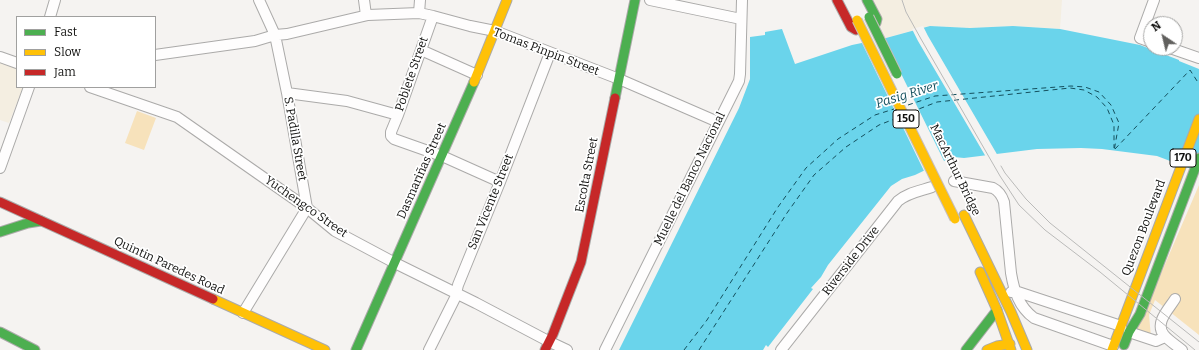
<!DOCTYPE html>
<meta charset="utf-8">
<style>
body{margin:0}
#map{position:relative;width:1199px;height:350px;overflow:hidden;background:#f5f3f1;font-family:Bitter,serif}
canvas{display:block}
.legend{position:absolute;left:16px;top:16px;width:140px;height:72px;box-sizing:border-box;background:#fff;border:1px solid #a0a09f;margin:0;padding:5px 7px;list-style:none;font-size:12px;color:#11110f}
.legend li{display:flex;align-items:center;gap:8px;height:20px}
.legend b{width:20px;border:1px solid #a0a09f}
.north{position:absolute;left:1143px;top:16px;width:40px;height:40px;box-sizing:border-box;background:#fff;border:1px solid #a0a09f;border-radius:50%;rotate:325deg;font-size:11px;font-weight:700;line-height:16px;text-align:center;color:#11110f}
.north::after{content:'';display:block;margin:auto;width:14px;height:18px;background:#61605e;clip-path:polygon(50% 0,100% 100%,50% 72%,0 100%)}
</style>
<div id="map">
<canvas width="1199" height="350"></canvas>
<ul class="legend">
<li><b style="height:5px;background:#4caf50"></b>Fast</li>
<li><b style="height:5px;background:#ffc107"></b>Slow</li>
<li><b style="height:5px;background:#c62828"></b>Jam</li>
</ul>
<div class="north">N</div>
</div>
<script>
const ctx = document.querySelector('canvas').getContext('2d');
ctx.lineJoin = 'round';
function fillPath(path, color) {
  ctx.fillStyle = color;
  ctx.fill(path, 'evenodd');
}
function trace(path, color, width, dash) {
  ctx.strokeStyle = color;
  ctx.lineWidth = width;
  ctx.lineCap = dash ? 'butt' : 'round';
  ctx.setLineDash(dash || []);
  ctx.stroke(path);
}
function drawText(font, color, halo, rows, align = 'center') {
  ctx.font = font + ' Bitter,serif';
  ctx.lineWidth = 3.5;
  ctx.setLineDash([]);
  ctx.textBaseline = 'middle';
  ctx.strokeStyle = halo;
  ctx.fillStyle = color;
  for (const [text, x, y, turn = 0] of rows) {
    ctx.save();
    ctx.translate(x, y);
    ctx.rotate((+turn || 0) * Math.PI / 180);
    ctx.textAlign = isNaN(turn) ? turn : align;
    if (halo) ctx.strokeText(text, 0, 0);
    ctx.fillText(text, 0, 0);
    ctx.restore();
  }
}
const education = new Path2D(`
 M868,0H1062L1060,29L1014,26L970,28L930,26L886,38Z
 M0,61L17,67V87H23L9,123L0,120Z`);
const green = new Path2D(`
 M137,111L156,118L144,150L125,143Z
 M1199,185V335L1155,300L1149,315L1151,337L1136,332Z`);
const water = new Path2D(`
 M930,26L970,28L1013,26L1060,29L1140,45L1179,60V61L1199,69V172L1157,156L1102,149L1081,148L1037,149L964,158L954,157L950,158L915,175L902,179L891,186L828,265L821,277L811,288L813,289L768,347L766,345L763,350H619L739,108L750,79V37L765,35V32L782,29L795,64L852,45L886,38Z`);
const pier = new Path2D(`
 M923,26L928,36L998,156L986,157L918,41L912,29Z
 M883,37L945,163L925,173L861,41Z`);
const ferry = new Path2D(`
 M908,105L935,96L1071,86L1085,87L1099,92L1111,105L1119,123L1114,151
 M911,112L937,102L1070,88L1084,90L1097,97L1107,108L1114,125V148
 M1115,149L1190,70L1199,84
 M684,350L707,320L778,207L806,168L838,139L875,115L894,109
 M699,350L787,213L814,175L846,147L879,125L897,118`);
const street = new Path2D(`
 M364,0L366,15
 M650,0L741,19
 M419,13L420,0
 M433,16L398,115L391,132V136L394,139L442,156L500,182
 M50,17L55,0
 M1151,42L1140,38L1154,0
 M1170,48L1199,58
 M421,50L477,75
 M155,55L255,41L275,35L287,34L368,15L419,13L433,16L470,26L495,31L619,79L718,122
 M0,57L17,63
 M90,87L177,117L307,208L335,231L395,263L476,303L550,342L567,350
 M287,93L347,101L398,115
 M0,168L29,87
 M954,181L993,188C999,191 1002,196 1004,202L1011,273C1014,291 1019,307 1034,318L1113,346
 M1011,292L1015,291L1121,326
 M1175,299C1169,309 1154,323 1164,335C1169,341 1176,345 1182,350
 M243,313L307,208L287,93L275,35L259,0
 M1129,332L1156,341L1165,337
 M429,350L455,298L458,285L500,182L550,53
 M605,350L739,81L740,74L742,0
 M781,350L898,201C907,193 920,191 932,187`);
const fast = new Path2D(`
 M867,0L877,19L876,23
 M615,98L635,0
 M0,232L28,223L41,221
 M0,332L35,350
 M1124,345L1129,332L1140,314L1199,158
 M356,350L474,82
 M966,350L997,310`);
const slow = new Path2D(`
 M474,82L507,0
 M964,215L1011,312L1027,350
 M980,272L997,310L1011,350
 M213,299L325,350
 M987,350L997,346L1010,344
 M1112,350L1199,119`);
const jam = new Path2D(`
 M837,0L851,27L856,30
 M0,202L213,299
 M545,350L553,334L581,262L615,98`);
const tram = new Path2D(`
 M902,0L906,12L921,39L1000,176L1019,205L1045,230L1100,272L1195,350
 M1001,166L1005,173L1026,199L1050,223L1199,342`);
const fastBridge = new Path2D(`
 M869,17L897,74`);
const slowBridge = new Path2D(`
 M857,20L955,219`);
const shields = [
 [906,119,26],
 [1183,158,26]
];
const shieldNames = [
 ["150",906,119],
 ["170",1183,158]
];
const streetNames = [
 ["Tomas Pinpin Street",546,52,21],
 ["Poblete Street",412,74,-71],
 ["S. Padilla Street",295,139,80],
 ["MacArthur Bridge",955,170,64],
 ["Dasmariñas Street",422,171,-66],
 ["Escolta Street",587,175,-79],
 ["Muelle del Banco Nacional",690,179,-64],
 ["San Vicente Street",491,202,-68],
 ["Yuchengco Street",306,207,35],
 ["Quezon Boulevard",1144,228,-69],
 ["Riverside Drive",851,261,-52],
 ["Quintin Paredes Road",169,266,25]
];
const waterNames = [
 ["Pasig River",907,95,-17]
];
fillPath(education, '#f4eee1');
fillPath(green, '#f7e2bb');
fillPath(water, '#6ad4eb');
fillPath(pier, '#f5f3f1');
trace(ferry, '#14505e', 1, [5, 4]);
trace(street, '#abaaa9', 12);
trace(fast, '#abaaa9', 11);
trace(slow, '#abaaa9', 11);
trace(jam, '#abaaa9', 11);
trace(street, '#fefdfd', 10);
trace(fast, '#4caf50', 9);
trace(slow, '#ffc107', 9);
trace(jam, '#c62828', 9);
trace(tram, '#babab9', 1);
trace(fastBridge, '#c5bebd', 11, []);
trace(slowBridge, '#c5bebd', 11, []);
trace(fastBridge, '#4caf50', 9);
trace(slowBridge, '#ffc107', 9);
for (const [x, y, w] of shields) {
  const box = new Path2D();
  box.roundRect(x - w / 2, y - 9, w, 18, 3);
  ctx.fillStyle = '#fff';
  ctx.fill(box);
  trace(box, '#11110f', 1);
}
drawText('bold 11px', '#11110f', null, shieldNames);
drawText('12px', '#11110f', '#fff', streetNames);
drawText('italic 13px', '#14505e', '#fff', waterNames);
</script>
